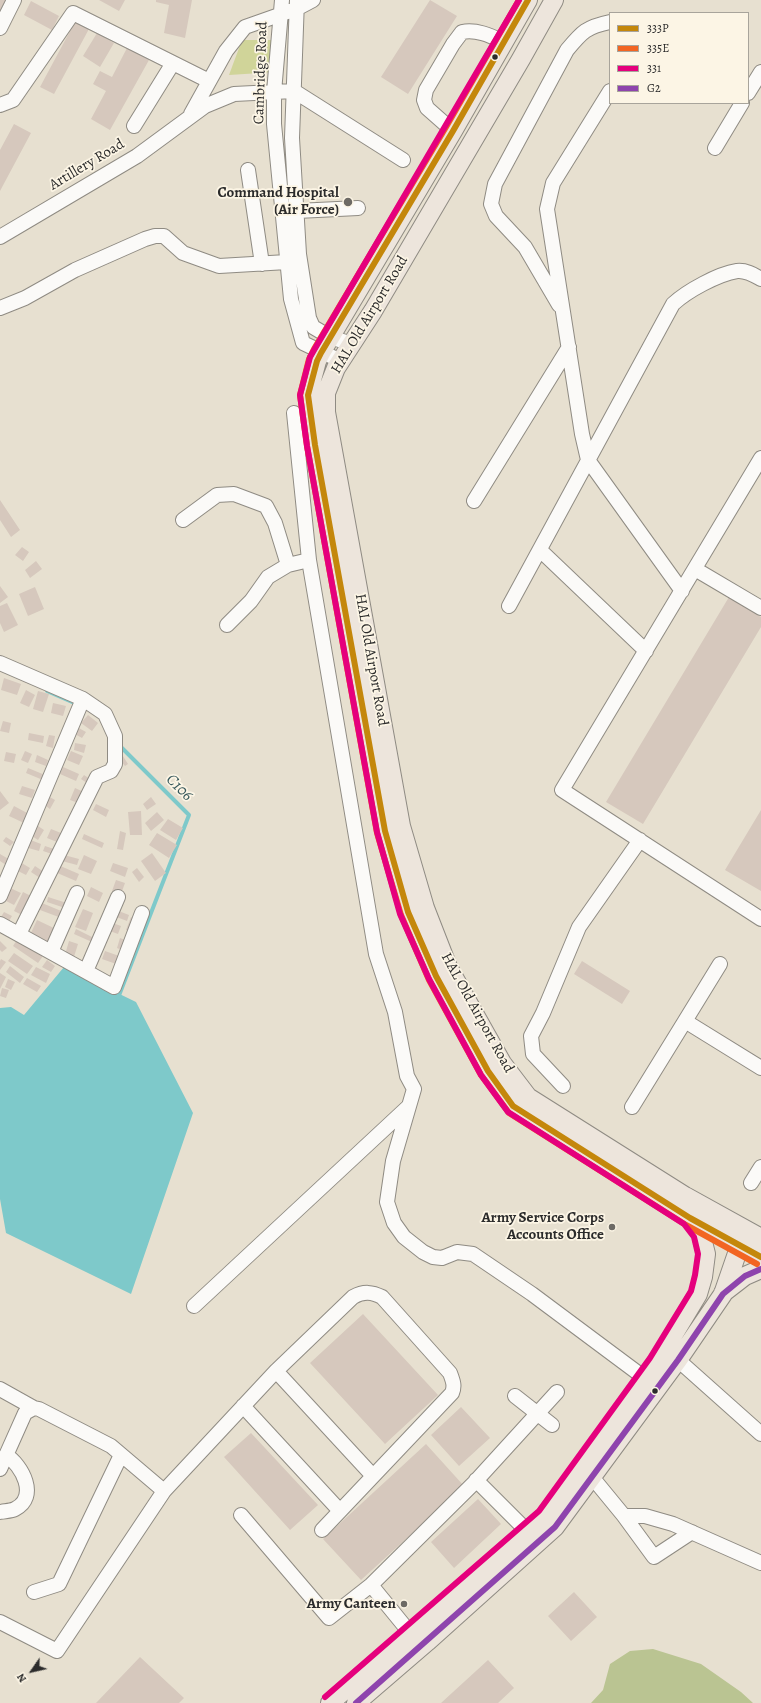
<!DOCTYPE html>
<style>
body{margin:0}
#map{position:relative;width:761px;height:1703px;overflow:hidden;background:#e7e0d0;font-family:Alegreya,serif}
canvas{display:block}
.legend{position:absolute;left:609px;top:12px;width:140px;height:92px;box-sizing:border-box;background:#fcf5e5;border:1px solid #a8a49b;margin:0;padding:5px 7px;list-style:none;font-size:12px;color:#2b2b2b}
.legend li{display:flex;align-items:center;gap:8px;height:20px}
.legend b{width:20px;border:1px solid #a8a49b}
.north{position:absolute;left:12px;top:1651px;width:40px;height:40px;-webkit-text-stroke:3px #fcf5e5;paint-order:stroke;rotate:236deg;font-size:11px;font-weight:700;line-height:16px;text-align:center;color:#2b2b2b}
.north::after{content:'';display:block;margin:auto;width:14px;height:18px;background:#2b2b2b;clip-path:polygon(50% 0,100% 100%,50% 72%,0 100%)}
</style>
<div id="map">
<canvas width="761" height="1703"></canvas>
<ul class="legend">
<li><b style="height:5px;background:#c4870b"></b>333P</li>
<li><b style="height:5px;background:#f26522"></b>335E</li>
<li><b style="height:5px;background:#e5007d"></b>331</li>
<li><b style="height:5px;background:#8e44ad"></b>G2</li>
</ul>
<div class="north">N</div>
</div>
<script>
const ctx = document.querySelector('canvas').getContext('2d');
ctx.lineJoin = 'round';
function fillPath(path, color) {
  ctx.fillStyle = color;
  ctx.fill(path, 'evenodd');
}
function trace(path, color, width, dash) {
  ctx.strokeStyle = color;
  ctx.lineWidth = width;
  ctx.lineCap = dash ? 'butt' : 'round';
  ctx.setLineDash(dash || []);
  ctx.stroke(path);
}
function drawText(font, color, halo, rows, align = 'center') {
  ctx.font = font + ' Alegreya,serif';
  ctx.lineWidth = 3.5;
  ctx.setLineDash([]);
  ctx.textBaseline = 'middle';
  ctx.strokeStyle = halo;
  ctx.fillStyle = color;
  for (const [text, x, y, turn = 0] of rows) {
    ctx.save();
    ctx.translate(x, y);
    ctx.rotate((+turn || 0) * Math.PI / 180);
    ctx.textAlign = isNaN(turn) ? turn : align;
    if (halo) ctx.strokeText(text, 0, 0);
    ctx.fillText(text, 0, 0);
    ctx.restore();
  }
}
const green = new Path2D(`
 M242,40H279L276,72L229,75Z`);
const forest = new Path2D(`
 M653,1649L701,1664L741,1692L753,1703H591L603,1690L610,1664L630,1651Z`);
const water = new Path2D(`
 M64,967L136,1002L193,1113L131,1294L6,1233L0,1199V1008L11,1007L24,1015Z`);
const stream = new Path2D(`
 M47,691L79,705
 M118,998L189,815L119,745`);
const building = new Path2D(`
 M0,0H7L0,14Z
 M99,0H125L119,11Z
 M156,0H192L185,38L164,33L169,5L156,2Z
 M430,0L457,16L408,94L381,77Z
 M31,1L59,16L52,30L24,15Z
 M76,20L90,27L54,94L40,87Z
 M97,33L114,43L100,67L83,56Z
 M127,48L149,60L110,130L91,119L106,91L93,84L100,71L112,77Z
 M14,124L31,133L0,191V150Z
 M0,500L20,530L11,537L0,520Z
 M22,547L29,552L23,561L15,555Z
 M36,561L42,569L30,578L25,570Z
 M0,586L8,597L0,603Z
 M35,587L44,609L28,616L19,594Z
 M729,597L761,617V627L643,824L606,802Z
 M7,603L18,625L4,632L0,623V606Z
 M4,678L21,684L17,695L1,690Z
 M26,690L35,695L29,707L20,703Z
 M38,691L49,694L43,712L33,709Z
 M53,703L66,706L63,716L51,713Z
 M88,715L98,723L92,731L81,723Z
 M3,721L11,723L9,733L0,731Z
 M77,727L86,732L82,738L73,733Z
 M29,733L44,736L43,743L28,740Z
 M49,735L55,736L53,748L46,746Z
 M75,743L86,745L84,753L74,750Z
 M25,751L32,754L28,763L21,760Z
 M71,751L83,756L79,765L67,760Z
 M6,752L16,754L14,763L4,761Z
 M121,753L128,764L125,766L117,756Z
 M37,755L48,760L46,766L35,762Z
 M63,767L79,774L76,781L60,774Z
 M28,768L45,775L43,780L26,773Z
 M84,775L93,781L90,785L81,779Z
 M22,786L35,790L32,798L19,794Z
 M75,788L86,793L81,804L70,800Z
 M0,791L9,803L0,810Z
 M48,796L55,800L50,809L43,804Z
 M151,797L156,804L147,810L143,804Z
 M96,804L109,810L106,817L93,810Z
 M14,806L29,814L24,823L9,816Z
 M761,810V891L725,870Z
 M141,811L142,835H130L128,812Z
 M157,812L164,820L151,831L145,823Z
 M168,819L183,828L176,840L160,830Z
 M35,824L44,830L38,840L29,834Z
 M51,829L66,835L62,844L47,838Z
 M120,831L126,833L123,850L117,849Z
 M157,833L177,845L169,858L149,845Z
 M84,834L104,843L102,848L82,839Z
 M6,837L14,842L10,846L3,841Z
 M28,839L41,844L39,851L25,847Z
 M45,846L57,850L55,855L43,851Z
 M152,853L166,873L155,881L141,861Z
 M0,854L12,861L9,867L0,861Z
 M64,855L79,859L77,865L62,861Z
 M84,855L97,861L91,874L78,869Z
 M20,862L30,868L26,875L16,870Z
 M113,863L128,868L125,877L110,871Z
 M58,865L79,874L76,881L55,872Z
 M35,866L47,874L43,880L31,872Z
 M137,868L144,877L139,882L132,872Z
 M116,880L125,883L121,894L112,891Z
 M8,887L21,893L14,905L2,899Z
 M91,887L103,893L99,902L87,896Z
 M23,892L33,897L24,916L14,911Z
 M48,897L70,904L68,909L47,902Z
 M42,903L66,913L64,919L40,910Z
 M83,909L93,913L86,931L75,927Z
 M116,910L129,915L127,921L114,916Z
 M4,912L12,916L9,921L1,917Z
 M131,917L137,920L132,932L126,930Z
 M37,920L58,930L49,947L29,937Z
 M110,922L121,926L118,934L107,930Z
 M76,929L94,938L92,942L74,934Z
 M18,938L43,956L38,963L13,946Z
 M120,938L128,941L124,951L117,948Z
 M0,941L7,948L2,952L0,950Z
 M69,941L78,944L73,960L64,958Z
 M105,951L122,957L119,965L102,959Z
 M14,953L33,966L27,974L8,961Z
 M1,959L6,962L0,970V961Z
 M47,960L55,966L51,972L42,967Z
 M582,961L630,991L622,1004L574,974Z
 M10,966L24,977L20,983L6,972Z
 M36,967L50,974L46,983L31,975Z
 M0,973L6,977L0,989Z
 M27,978L41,986L37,992L23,984Z
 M8,979L15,982L11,990L5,987Z
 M2,988L9,990L6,998L0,996Z
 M363,1314L438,1395L385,1444L310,1363Z
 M461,1407L490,1438L459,1466L431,1435Z
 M251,1433L318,1505L290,1530L224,1457Z
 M426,1444L464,1486L361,1580L323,1539Z
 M478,1499L501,1524L454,1568L431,1542Z
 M574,1592L597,1617L571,1641L548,1616Z
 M140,1657L184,1698L179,1703H96Z
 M488,1660L514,1688L498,1703H441Z`);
const minor = new Path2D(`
 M282,0L274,92V124L291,299L303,343L341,361
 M297,0L292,138L299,254L309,318L313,327L330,337L352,344
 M0,28L14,0
 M610,91L553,183L547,209L582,434L588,460L682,591
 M748,93L761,72
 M0,105L13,100L73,13L209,81
 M191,114L226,51L245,27L296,9L313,0
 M134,126L173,63
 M453,131L427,108L424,100L426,90L453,44L462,32C477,29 491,36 504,42
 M715,148L742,103
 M248,170L262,264
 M297,211L358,208
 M0,237L137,156L205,106L234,94L294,91L403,160
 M559,305L525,247L496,216L491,204L495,184L567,50C582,32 586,27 610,22
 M0,308L25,298L75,270L145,239L155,236H164L183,253L219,266L287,262
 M294,413L309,560L376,954L395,1012L407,1076L414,1089L393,1161L387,1202L394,1223L404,1237L423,1252L433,1257L442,1258L457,1252L473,1254L532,1294L646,1379
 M761,458L562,790L761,919
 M474,501L569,347
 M183,520L217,495L234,494L266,506L275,523L288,565
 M540,550L646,651
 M695,569L761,608
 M509,606L673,304C687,291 718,274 737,271C746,270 754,275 761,279
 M227,625L251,601L268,577L288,565L309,560
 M0,663L83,699L0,896
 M0,924L114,987L142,913
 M19,934L97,777L111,771L115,764V736L105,714L83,699
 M51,952L77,893
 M720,964L685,1021L761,1068
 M86,971L118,897
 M563,1086L533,1054L531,1036L543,1013L579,927L640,840
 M632,1107L685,1021
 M751,1183L761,1167
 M194,1306L409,1106
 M678,1360L761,1434
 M276,1371L373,1476
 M0,1389L34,1408
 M515,1396L552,1425
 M243,1406L340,1511
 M0,1469L25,1413L34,1408L39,1409L111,1446L164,1491
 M592,1477L624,1516L654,1557L692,1532
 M476,1480L528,1532
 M0,1512C5,1511 11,1511 15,1509C39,1497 22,1465 6,1455
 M241,1515L329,1618L371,1585L474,1483L557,1392
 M624,1516H645L673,1524L761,1563
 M371,1585L411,1634
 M34,1592L59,1584L121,1455
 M0,1622L57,1651L164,1491L276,1371L353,1297C364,1291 372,1292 382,1297L450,1373C453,1381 455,1386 452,1393L322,1530`);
const major = new Path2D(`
 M528,0L453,131L321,353L317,361L308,395L315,445L385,831L408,912L436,976L488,1071L513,1106L690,1218L761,1257
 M554,0L521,59L373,311L336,368L326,393V412L401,826L425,908L448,967L502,1063L528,1097L685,1196L761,1238
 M723,1293L745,1276L761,1269
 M330,1703L545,1516L657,1362L698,1294L703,1277L706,1254L701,1234L690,1218
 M356,1703L427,1642L555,1527L678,1360L723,1294L743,1236`);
const bus1 = new Path2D(`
 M528,0L453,131L321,353L317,361L308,395L315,445L385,831L408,912L436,976L488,1071L513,1106L690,1218L761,1257`);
const bus2 = new Path2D(`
 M519,0L446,127L314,349L309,359L300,395L307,446L377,833L401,915L429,980L481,1075L509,1113L686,1225L757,1264`);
const bus3 = new Path2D(`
 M325,1697L539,1511L650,1358L691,1291L695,1275L698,1254L694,1237L684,1224L508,1112L481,1075L429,979L400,914L377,832L307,446L300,395L310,357L519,0`);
const bus4 = new Path2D(`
 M356,1703L555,1527L678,1360L723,1294L745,1276L761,1269`);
const markers = [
 [495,57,3.5,"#2b2b2b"],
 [348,202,5,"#6d6a65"],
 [612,1227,4,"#6d6a65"],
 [655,1391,3.5,"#2b2b2b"],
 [404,1604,4,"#6d6a65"]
];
const streetNames = [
 ["Cambridge Road",261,73,-88],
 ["Artillery Road",87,165,-31],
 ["HAL Old Airport Road",370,315,-59],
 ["HAL Old Airport Road",371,660,80],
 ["HAL Old Airport Road",477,1013,61]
];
const poiNames = [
 ["Command Hospital",339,193],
 ["(Air Force)",339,210],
 ["Army Service Corps",604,1218],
 ["Accounts Office",604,1235],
 ["Army Canteen",396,1604]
];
const waterNames = [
 ["C106",179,788,45]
];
fillPath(green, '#d0d499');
fillPath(forest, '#bac492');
fillPath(water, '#7ec9ca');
trace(stream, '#7ec9ca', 4);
fillPath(building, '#d6c8bd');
trace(minor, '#8f8b83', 16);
trace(major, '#8f8b83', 20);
trace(minor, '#fbfaf8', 14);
trace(major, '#ede5dc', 18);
trace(bus1, '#c4870b', 6);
trace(bus2, '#f26522', 6);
trace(bus3, '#e5007d', 6);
trace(bus4, '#8e44ad', 6);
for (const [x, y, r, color] of markers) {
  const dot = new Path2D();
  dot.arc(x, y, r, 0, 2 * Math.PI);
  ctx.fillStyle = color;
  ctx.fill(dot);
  trace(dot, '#fcf5e5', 1.5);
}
drawText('15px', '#2b2b2b', '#fcf5e5', streetNames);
drawText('bold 15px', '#2b2b2b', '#fcf5e5', poiNames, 'right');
drawText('italic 16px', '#36575a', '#fcf5e5', waterNames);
</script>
